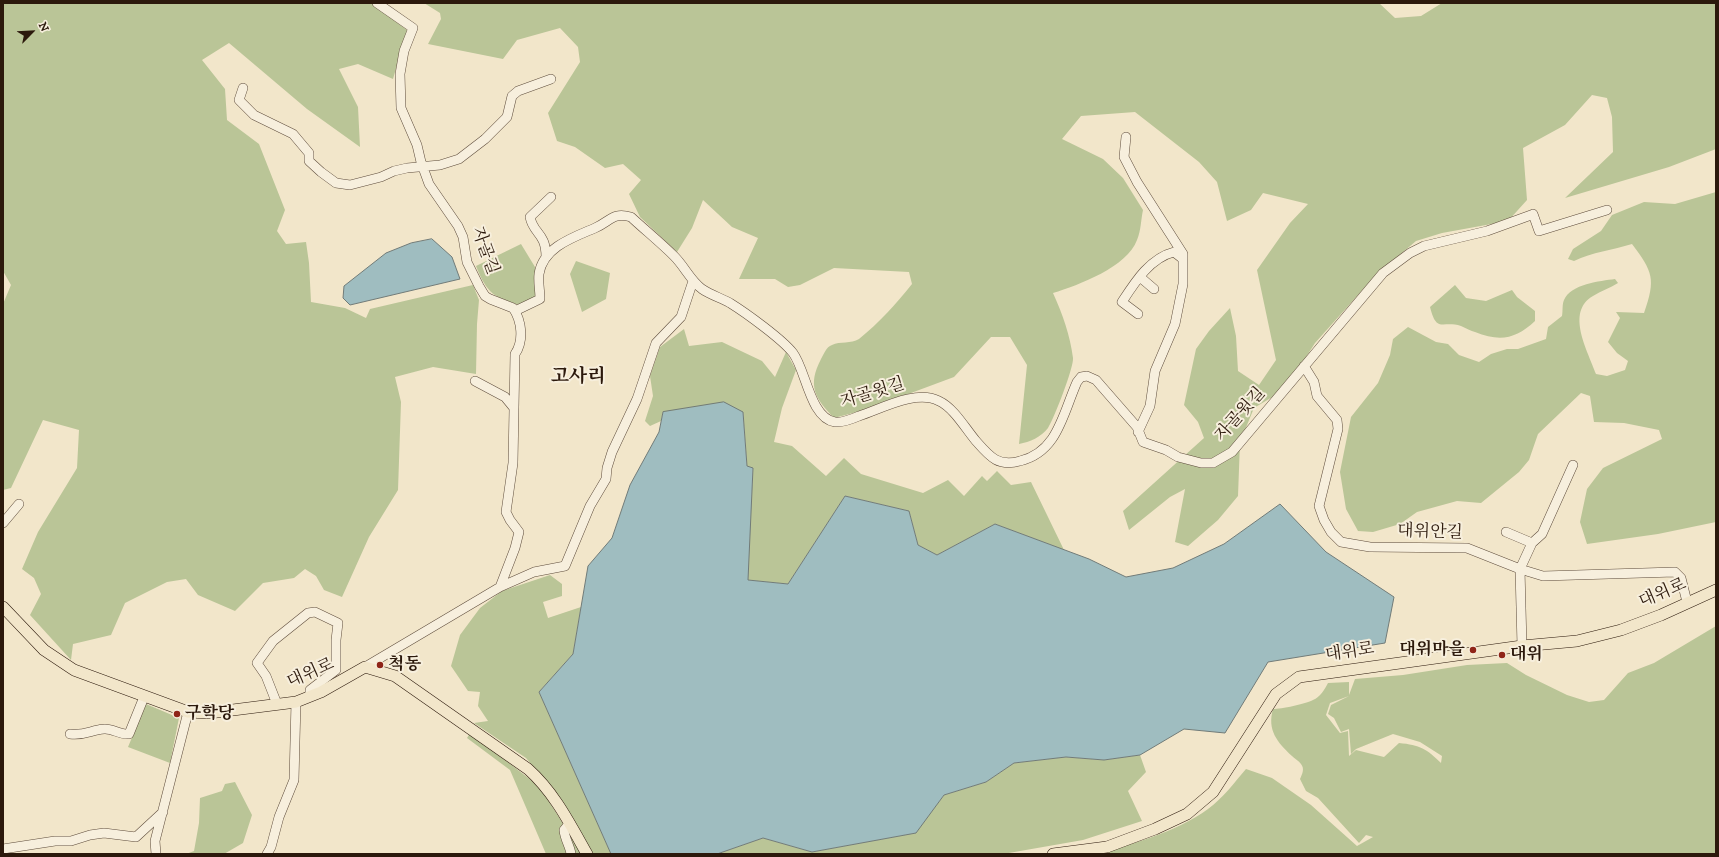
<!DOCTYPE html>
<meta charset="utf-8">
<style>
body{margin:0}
#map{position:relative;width:1719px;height:857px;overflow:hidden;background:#f2e6ca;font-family:"IM FELL DW Pica",serif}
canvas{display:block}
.frame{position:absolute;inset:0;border:4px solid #2c190c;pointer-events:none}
.north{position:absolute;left:12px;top:12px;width:40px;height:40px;-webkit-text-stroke:3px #f7efdd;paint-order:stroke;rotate:66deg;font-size:11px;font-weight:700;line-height:16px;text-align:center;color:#2c190c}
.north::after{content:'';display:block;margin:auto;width:14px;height:18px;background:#2c190c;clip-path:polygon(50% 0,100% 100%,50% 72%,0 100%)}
</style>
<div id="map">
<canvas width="1719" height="857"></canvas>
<div class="frame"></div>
<div class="north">N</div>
</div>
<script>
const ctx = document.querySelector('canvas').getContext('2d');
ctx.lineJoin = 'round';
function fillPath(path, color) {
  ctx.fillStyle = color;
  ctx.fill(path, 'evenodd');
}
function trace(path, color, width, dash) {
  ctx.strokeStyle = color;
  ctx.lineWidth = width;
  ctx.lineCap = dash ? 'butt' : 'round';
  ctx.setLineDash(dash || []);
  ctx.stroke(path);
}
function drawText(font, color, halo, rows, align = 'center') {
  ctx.font = font + ' "IM FELL DW Pica","Noto Serif KR",serif';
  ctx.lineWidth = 4;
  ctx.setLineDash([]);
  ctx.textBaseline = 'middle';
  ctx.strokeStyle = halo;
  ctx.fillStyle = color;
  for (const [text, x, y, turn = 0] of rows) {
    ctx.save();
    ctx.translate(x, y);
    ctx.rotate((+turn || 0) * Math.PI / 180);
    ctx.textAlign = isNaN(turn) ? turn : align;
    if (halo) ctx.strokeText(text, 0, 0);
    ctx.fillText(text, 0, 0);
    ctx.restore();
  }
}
const green = new Path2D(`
 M3,3H371L407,30L393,79L358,64L339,69L358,107L360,147L307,109L229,43L202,60L225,89L227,120L259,144L285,210L277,231L286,244L306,242L309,263L311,302L345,308L366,318L370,309L473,285L479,300L477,324L476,374L433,367L395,377L401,402L398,490L369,537L342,597L324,590L316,576L305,569L294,578L263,583L235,611L198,595L186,579L167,582L125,603L111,635L73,644L71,660L30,615L41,594L34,578L22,569L38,532L77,468L79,430L43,420L11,488L3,490V304L11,285L3,271Z
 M424,3H1379L1395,18L1421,16L1442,3H1716V149L1669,167L1565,198L1613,152L1612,117L1607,98L1592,95L1565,125L1523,148L1527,200L1508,221L1442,233L1416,241L1375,276L1315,343L1299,368L1274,396L1254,408L1240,442L1238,496L1218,520L1188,546L1175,542L1185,489L1170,497L1129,530L1123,511L1204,438L1198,422L1184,405L1196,349L1209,331L1230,308L1236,336L1238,371L1259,385L1276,360L1257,270L1290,223L1308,204L1263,193L1251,210L1227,221L1217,182L1199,162L1135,112L1081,116L1062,139L1103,159L1123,178L1143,210C1141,219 1141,231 1137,240C1127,267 1079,285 1053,293C1063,315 1070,335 1073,358C1074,367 1054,419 1048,428C1041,437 1030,442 1019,444L1027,365L1010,337H991L954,377L868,409L834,418C815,398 807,386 821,359C824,354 826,347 832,345C840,341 851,344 859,339C879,323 896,304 912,284L909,272L834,268L800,285L788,287L775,279H739L758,238L732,227L703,200L692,228L677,252L640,217L629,194L641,180L623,164L605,168L575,147L557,141L548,113L580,62L578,47L560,28L517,40L503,59L428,44L441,19L440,13Z
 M1716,192V522L1658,534L1587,544L1580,522L1587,489L1603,468L1662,439L1659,430L1624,423L1594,422L1590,396L1581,393L1538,434L1529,460L1519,472L1481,503L1457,501L1417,512L1400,524L1373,532L1358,531L1346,509L1340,472L1351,417L1378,383L1390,355L1393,339L1408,327L1436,342L1448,344L1459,355L1479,362L1491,354L1507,349H1518L1546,339L1548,327L1562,316C1563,311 1562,304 1564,300C1571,284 1600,281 1615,279L1618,283C1610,288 1601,291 1593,296C1565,312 1588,351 1596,374L1607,376L1625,370L1628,361L1617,353L1608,342L1620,318L1616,312L1644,313C1656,279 1653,272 1632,244C1613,250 1592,252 1574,261L1568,259L1573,249L1601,231L1612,215L1644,202L1675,204Z
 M521,244L535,267L536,297L525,306C495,299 487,294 476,266Z
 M576,261L610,273L606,299L582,312L570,274Z
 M1455,285L1466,298L1486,301L1512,290L1517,297L1535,311V321C1516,339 1500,342 1475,332C1471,331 1466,328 1461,326C1442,320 1437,334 1430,307Z
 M684,329L689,346L722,342L762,361L775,377L786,352L796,370L782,408L774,442L792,446L826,476L844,458L861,474L923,493L948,480L964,496L982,476L987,481L997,471L1011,485L1031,482L1064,550L995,524L937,555L918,545L909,511L845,496L788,584L747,580L753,469L747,466L743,412H663L661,421L650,426L645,421L653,396L650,376L660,347Z
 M550,575L562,584V596L543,602L548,618L581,607L573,654L539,692L611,854H593L564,804L526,758L474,723L488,721L478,706L480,692L468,691L451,666L460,635L480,608L502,591Z
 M1716,626V854H1089C1126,847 1177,832 1208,809C1223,798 1234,783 1246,769L1272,778L1311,805L1357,846L1373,837L1366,835L1359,843L1318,798L1306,791L1300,779C1302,774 1305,769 1301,764C1299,761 1294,758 1292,756C1277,742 1267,730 1273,709C1281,709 1306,704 1313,700C1320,697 1325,689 1328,683L1349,682V695L1355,679L1403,675L1467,665L1507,663L1526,675L1567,695L1589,702L1604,700L1628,673L1654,663ZM1349,696L1331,705L1328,714L1334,718L1341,732L1349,729L1351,754L1356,749L1393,734L1420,742L1442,756L1441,763C1427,749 1420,745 1399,743L1384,757L1356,750L1349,756L1348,731L1340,733L1326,715L1330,703Z
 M146,704L179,718L170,763L128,747Z
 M470,733L540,787L582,854H546L510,770L467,738Z
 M1140,755L1146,772L1128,791L1142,821L1083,840L1003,854H717L763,838L812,852L915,833L944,795L986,782L1014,763L1066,757L1104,760Z
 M235,782L252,815L243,843L224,854H186L194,851L199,823L200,798L222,791L225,784Z`);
const water = new Path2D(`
 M432,239L452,257L460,279L350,305L343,298L344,286L386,253L411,243Z
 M724,402L743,412L747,466L753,468L748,580L788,584L845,496L909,511L918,545L937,555L995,524L1089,559L1126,577L1173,568L1224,544L1280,504L1326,552L1394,597L1385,643L1268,662L1225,733L1184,729L1140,755L1104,760L1066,757L1014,763L986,782L944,795L916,833L812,852L763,838L717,854H611L539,692L573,654L588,566L612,538L630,485L659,432L663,412Z`);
const minor = new Path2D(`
 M377,3L413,28L404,51L400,74L401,108L417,145L421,162L429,184L458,226L463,237L467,262L479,286L485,296L490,299L513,308C522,321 524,341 515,354L513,463L506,512L510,520L519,532L515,548L500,587
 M243,88L239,100L254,115L293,134L309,153V161L321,172L336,183L350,185L381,177L394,171L407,168L440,165L459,159L485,139L507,117L512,96L518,91L551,79
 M1126,137L1124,157L1137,182L1183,254V284L1175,324L1155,371L1150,406L1138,432
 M1533,214L1539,231L1607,210
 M546,257C546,232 533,234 530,217L551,197
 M1140,277L1154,289
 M515,311L540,299C540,291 538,282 539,274C543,247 574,237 595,228C611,221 612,212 631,217C645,230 661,243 674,256C685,267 690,280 702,289C711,295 721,298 730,303C746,313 782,339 793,353C806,370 810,418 835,422C842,423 852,419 859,416C881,409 916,389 939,401C954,408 965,428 976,441C990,457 998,467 1020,461C1058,452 1063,413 1077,382L1081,377L1087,376L1096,380L1137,427L1143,442L1166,450L1178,457L1201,463H1213L1232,452L1383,273L1410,253L1424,246L1487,231L1531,215
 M1138,314L1122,302C1135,282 1150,258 1174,252L1183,259
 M1304,366L1314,382L1317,396L1337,420L1338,429L1319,506L1324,520L1331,532L1341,542L1370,547L1467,548L1520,569L1543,576L1675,572L1681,578L1687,602
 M475,381L505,397L514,408
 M3,523L19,504
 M1506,532L1532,543
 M1522,646L1520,569L1532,543L1542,534L1573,465
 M365,667L500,587L534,572L565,566L590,506L606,479L607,468L612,452L637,399L656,343L681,317L693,281
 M277,704L266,676L257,663L273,641L308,613L315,612L338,623L336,640V670L310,690V696
 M70,734C85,736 91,730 104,729C112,728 120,735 129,734L144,697
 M570,823L564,830C565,840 570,846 571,854
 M3,849L55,841H71L90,835L104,833L136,837L163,812
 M156,854L155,841L188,712
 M267,854L271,847L279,817L294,780L296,702`);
const major = new Path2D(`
 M3,607L44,650L74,670L188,712L209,713L296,702L321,692L365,667L395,676L528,769C554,792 570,824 587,854
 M1053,854L1107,847L1155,829L1187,814L1213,792L1276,694L1299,677L1522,646L1577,641L1621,630L1661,615L1716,590`);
const markers = [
 [1473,650,4,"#8f2418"],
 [1502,655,4,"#8f2418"],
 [380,665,4,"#8f2418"],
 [177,714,4,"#8f2418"]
];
const streetNames = [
 ["자골길",484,251,70],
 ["자골윗길",873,394,-17],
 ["자골윗길",1241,415,-48],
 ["대위안길",1430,533,2],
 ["대위로",1663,594,-23],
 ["대위로",1350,653,-8],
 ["대위로",311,674,-24]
];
const poiNames = [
 ["대위마을",1465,650,"right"],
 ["대위",1510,655],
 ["척동",388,665],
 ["구학당",185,714]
];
const quarterNames = [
 ["고사리",578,378]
];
fillPath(green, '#bac597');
fillPath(water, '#9fbdc0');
trace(water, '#717b78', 1);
trace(minor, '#5e4c3c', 10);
trace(major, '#2c190c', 12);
trace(minor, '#f7efdd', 9);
trace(major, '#f2e6ca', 11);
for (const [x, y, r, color] of markers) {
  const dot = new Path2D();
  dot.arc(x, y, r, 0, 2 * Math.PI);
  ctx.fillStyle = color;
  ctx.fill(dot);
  trace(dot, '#f7efdd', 1.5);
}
drawText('17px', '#2c190c', '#f7efdd', streetNames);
drawText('bold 17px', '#2c190c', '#f7efdd', poiNames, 'left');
drawText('bold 19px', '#2c190c', '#f7efdd', quarterNames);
</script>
